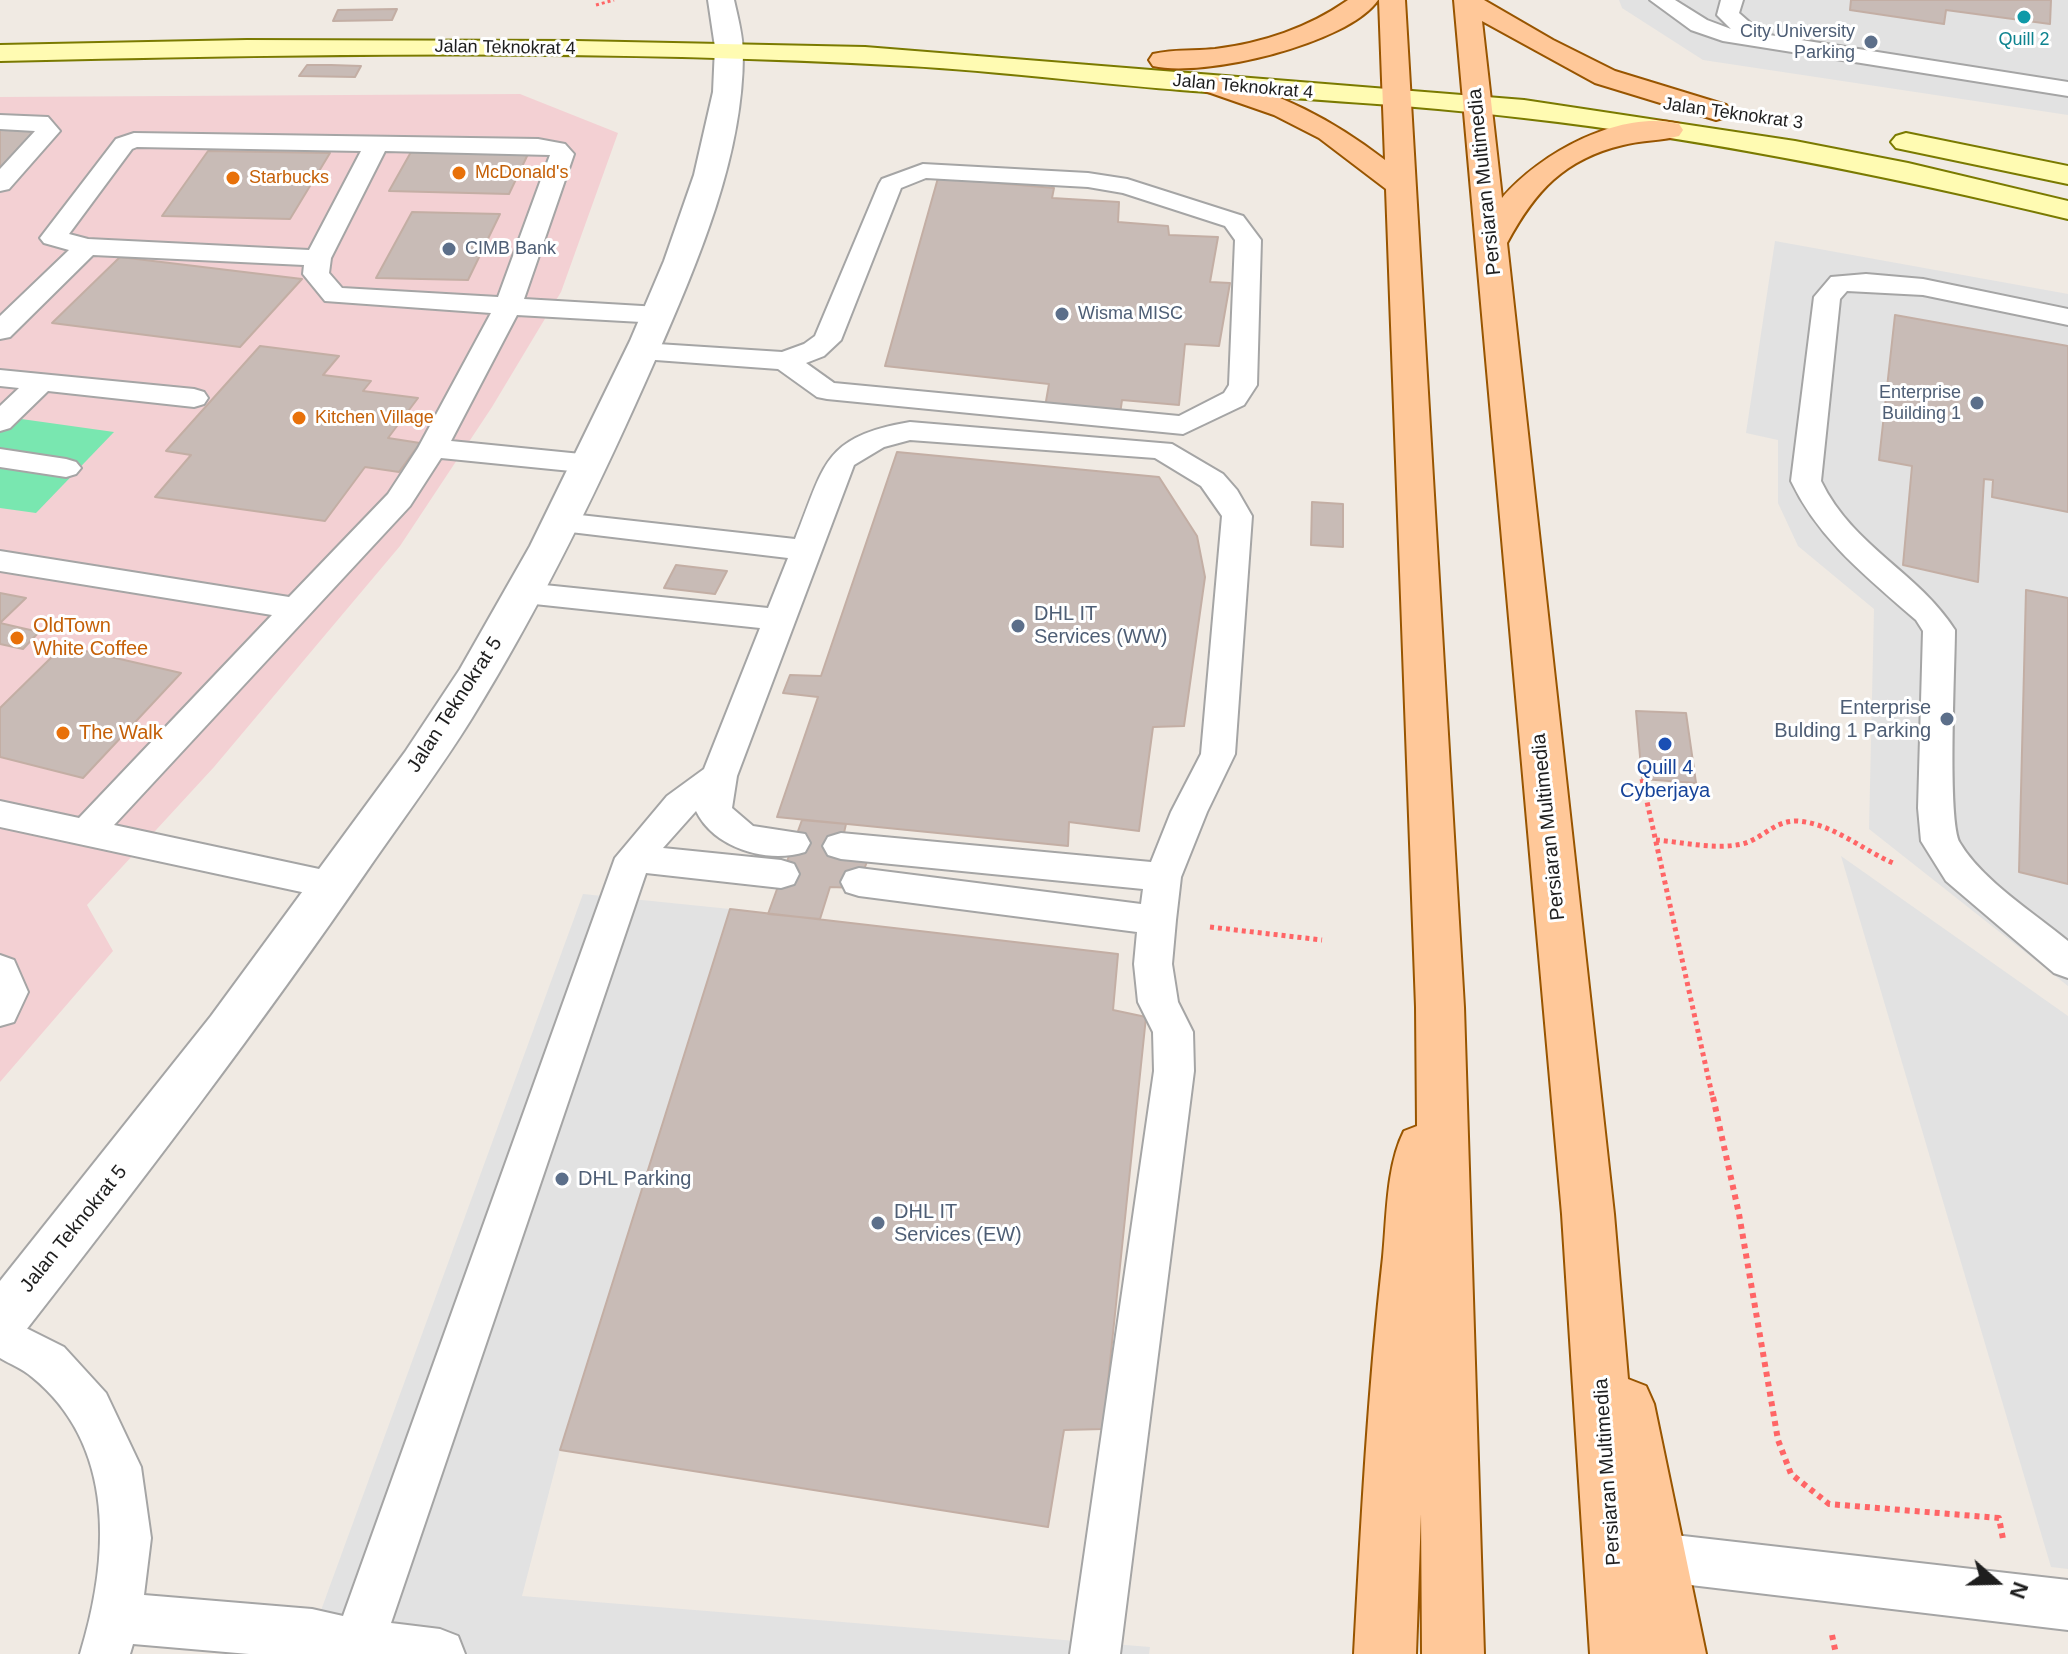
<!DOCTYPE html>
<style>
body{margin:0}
#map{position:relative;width:2068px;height:1654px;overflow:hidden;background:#f0eae3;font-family:Arial,sans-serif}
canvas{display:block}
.north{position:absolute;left:1956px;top:1542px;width:80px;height:80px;-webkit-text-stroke:6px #fff;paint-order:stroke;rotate:110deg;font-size:22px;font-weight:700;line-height:32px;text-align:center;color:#1e1e1e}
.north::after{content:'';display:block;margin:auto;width:28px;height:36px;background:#1e1e1e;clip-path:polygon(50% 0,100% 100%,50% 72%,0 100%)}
</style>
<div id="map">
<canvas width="2068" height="1654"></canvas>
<div class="north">N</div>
</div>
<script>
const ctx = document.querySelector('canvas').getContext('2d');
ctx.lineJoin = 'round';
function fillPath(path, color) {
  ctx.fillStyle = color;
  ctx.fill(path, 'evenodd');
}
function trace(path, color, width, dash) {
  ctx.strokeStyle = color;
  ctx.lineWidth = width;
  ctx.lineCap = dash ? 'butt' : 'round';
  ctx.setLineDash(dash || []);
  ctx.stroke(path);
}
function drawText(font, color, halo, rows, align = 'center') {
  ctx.font = font + ' Arial,sans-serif';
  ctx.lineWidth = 6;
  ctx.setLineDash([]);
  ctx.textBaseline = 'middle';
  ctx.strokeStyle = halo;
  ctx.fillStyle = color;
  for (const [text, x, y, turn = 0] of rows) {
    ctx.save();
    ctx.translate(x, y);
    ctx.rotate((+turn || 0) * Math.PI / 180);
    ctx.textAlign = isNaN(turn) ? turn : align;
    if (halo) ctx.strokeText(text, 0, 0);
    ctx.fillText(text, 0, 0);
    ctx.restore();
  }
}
const commercial = new Path2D(`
 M520,94L618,133L561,292L492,407L400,546L214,767L87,905L113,951L0,1082V97Z`);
const pitch = new Path2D(`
 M0,416L114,432L36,513L0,508Z`);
const parking = new Path2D(`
 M1619,0H1851L1850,10L1944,24L1946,10L2049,24L2051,0H2068V115L1703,60L1622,8Z
 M1775,241L2068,294V346L1895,315L1880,460L1912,466L1903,566L1978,581L1984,479L2068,512V598L2026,590L2019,872L2068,884V986L1869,829L1874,609L1798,546L1778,503V440L1746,433Z
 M1841,856L2068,1016V1569L2051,1567Z
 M583,894L730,909L560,1450L522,1596L1150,1647L1149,1654H305Z`);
const building = new Path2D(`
 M1851,0H2051L2050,24L1946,10L1944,24L1850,10Z
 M397,9L392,20L333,21L338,10Z
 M307,65H331L361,66L355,77L299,76Z
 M38,129L0,170V130Z
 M208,151L330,153L290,219L162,216Z
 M411,152L528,154L509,194L389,191Z
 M938,178L1054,188L1052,198L1119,202L1118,222L1168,226L1169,235L1218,237L1210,282L1230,283L1219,346L1185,344L1179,405L1122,400L1120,414L1045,407L1049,384L885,366Z
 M412,212L500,214L468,280L376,278Z
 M120,257L302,279L240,347L52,323Z
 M1895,315L2068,346V512L1992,497L1993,480L1984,479L1978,582L1903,565L1912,466L1879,460Z
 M260,346L339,356L323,375L371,381L363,391L418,398L388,438L420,443L399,472L365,467L325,521L155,497L191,455L166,451Z
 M897,452L1159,477L1197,536L1205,577L1184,726L1153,727L1139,831L1069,822L1068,846L777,817L818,697L783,693L790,675L821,676Z
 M1312,502L1343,504V547L1311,545Z
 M676,565L727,571L715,594L664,588Z
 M2026,590L2068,598V884L2019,872Z
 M0,593L26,598L0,623Z
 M0,623L39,632L23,649L0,644Z
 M63,646L181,673L83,778L0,757V708Z
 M1636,711L1686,713L1696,783L1642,779Z
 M802,820L846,824L841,846L868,859L857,888L830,887L820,919L768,914Z
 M730,909L1118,954L1113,1010L1146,1017L1103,1429L1064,1430L1048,1527L560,1450Z`);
const pathFar2 = new Path2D(`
 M596,5L614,0`);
const pathFar1 = new Path2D(`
 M1642,779L1713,1099
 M1656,840C1683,842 1715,850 1742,844C1763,839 1774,820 1798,821C1833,824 1861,849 1893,863
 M1210,927L1322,940`);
const path = new Path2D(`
 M1713,1097L1739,1214L1778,1440L1791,1474L1829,1504L1999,1518L2003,1539
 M1832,1635L1836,1654`);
const lane = new Path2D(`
 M1650,0H1675L1707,20L1731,29L1717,15L1721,0H1743L1739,13L1763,34L2068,82V96L1723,41L1691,30Z
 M0,115L48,117L60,131L9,189L0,191V169L35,131L0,129Z
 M134,133L538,139L565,144L574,154L524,299L659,307L669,309L672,315L669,321L659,323L517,315L451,441L591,455L601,458L606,464L601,470L591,473L441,458L410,506L114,825L347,875L353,885L347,895L334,899L0,827V801L79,818L272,615L0,571V551L289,597L388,494L418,448L491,313L325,301L303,274L304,265L93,255L10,337L0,339V316L69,250L44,243L40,238L116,139ZM137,147L361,151L309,250L88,239L69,234L132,149ZM385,151L550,155L498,297L342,288L329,273L331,258Z
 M923,164L1088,173L1127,179L1243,216L1261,240L1257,385L1244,405L1183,434L827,399L817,397L778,369L642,359L632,357L628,351L632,345L642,343L782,352L804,344L815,336L879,184L882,179ZM926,178L1088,187L1123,193L1225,226L1235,240L1229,385L1224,393L1179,416L834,383L806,363L824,356L841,340L901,188Z
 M1866,274L1923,279L2068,309V325L1923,295L1847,291L1840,299L1821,481C1853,547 1918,572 1955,630C1955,665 1947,823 1960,843C1982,880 2034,913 2068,941V978L2054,973L1946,881L1921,841L1918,808L1923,631L1916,620C1868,578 1819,540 1791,481L1814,297L1831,277Z
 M0,370L194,389L204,392L208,398L204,404L194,407L48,391L10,428L0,431V406L19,388L0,386Z
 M910,422L1172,444L1223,474L1237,490L1252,516L1235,754L1207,812L1181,877L1176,920L1172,964L1178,1002L1193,1032L1194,1071L1120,1654H1070L1154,1071L1153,1032L1138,1002L1134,964L1137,932L859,896L846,892L841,882L846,872L859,868L1141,904L1143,889L841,859L828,855L823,846L828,837L841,833L1151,862L1171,812L1201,754L1222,516L1201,486L1155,458L910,440L884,447L854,465L737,776L732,808L753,826L805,834L810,843L805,852C767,864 714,848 696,811L663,848L781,860L794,864L799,874L794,884L781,888L646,873L391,1623L440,1629L458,1636L465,1654H249L133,1644L130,1654H80C109,1560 117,1446 32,1377C23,1369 10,1364 0,1358V1315L64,1347L106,1393L141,1467L151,1538L144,1595L312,1609L343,1616L615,858L667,796L704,769L760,628L525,603L514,600L509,593L514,586L525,583L768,608L788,558L562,531L551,529L547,522L551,515L562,513L795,539C825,465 822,437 910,422Z
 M0,449L66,459L76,462L81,468L76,474L66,477L0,467Z
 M0,955L14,960L28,992L14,1022L0,1026Z
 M1657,1533L2068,1580V1630L1657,1581L1640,1574L1633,1557L1640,1540Z`);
const street = new Path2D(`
 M708,0H734C738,18 743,36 743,54C743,159 697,263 656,358C602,481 543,603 472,718C441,768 405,816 371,865C260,1027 140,1184 19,1339L0,1346V1281L211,1016L405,752L460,669L530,546L630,341L664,261L694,175L713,92L715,47Z`);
const secondary = new Path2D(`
 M247,40L577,41L865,47L1524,100L1795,141L1908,163L2068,201V219C1889,176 1707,139 1524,118C1410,104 1294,99 1180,90C1090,83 1000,71 909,66C607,49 303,54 0,61V45Z
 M1906,133L2068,166V184L1896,148L1891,142L1896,136Z`);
const primary = new Path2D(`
 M1348,0H1378C1348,44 1203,78 1153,66L1149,60L1153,54C1173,49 1195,51 1215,49C1263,43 1308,28 1348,0Z
 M1379,0H1405L1464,1007L1484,1654H1422L1421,1514L1416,1654H1354C1361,1522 1368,1389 1383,1257C1387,1217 1386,1167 1404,1131L1417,1126L1416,1007L1386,189L1319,138L1274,115L1205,91L1201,85L1205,79L1215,77C1281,93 1331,119 1385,160Z
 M1454,0H1484L1553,40L1615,71L1726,105L1730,111L1726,117L1716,120L1595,83L1482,21L1502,198C1539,154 1620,109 1679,124L1683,130L1679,136C1661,141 1642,140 1623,145C1564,159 1535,191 1507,243L1614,1214L1628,1379L1646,1386L1654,1404L1706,1654H1590L1562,1214Z`);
const markers = [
 [2024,17,8,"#0f9aa8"],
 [1871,42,8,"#5c6f8a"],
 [459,173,8,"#e8710a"],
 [233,178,8,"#e8710a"],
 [449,249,8,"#5c6f8a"],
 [1062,314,8,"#5c6f8a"],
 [1977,403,8,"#5c6f8a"],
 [299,418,8,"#e8710a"],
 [1018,626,8,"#5c6f8a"],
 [17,638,8,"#e8710a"],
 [1947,719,8,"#5c6f8a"],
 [63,733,8,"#e8710a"],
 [1665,744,8,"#1a4fb4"],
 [562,1179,8,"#5c6f8a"],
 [878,1223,8,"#5c6f8a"]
];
const farServicenames = [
 ["City University",1855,32],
 ["Parking",1855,53],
 ["CIMB Bank",465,249,"left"],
 ["Wisma MISC",1078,314,"left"],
 ["Enterprise",1961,393],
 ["Building 1",1961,414]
];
const farCulturenames = [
 ["Quill 2",2024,40]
];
const farStreetnames = [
 ["Jalan Teknokrat 4",505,48,1],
 ["Jalan Teknokrat 4",1243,87,5],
 ["Jalan Teknokrat 3",1733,114,8]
];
const farFoodnames = [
 ["McDonald's",475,173],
 ["Starbucks",249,178],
 ["Kitchen Village",315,418]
];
const streetNames = [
 ["Persiaran Multimedia",1485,182,-96],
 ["Jalan Teknokrat 5",455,705,-57],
 ["Persiaran Multimedia",1549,827,-96],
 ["Jalan Teknokrat 5",74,1229,-51],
 ["Persiaran Multimedia",1608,1472,-94]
];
const serviceNames = [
 ["DHL IT",1034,614],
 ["Services (WW)",1034,637],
 ["Enterprise",1931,708,"right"],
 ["Bulding 1 Parking",1931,731,"right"],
 ["DHL Parking",578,1179],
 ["DHL IT",894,1212],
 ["Services (EW)",894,1235]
];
const foodNames = [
 ["OldTown",33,626],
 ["White Coffee",33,649],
 ["The Walk",79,733]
];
const transitNames = [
 ["Quill 4",1665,768],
 ["Cyberjaya",1665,791]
];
fillPath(commercial, '#f3d0d3');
fillPath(pitch, '#79e7b0');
fillPath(parking, '#e2e2e2');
fillPath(building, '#c8bbb6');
trace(building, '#c3aea4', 2);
trace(lane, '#a5a5a5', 4);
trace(street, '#a5a5a5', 4);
trace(secondary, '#7a7a00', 4);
trace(primary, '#985500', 4);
trace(pathFar2, '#ff6566', 3, [3, 3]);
trace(pathFar1, '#ff6566', 5, [4, 4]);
trace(path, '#ff6566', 6, [5, 5]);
fillPath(lane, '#fff');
fillPath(street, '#fff');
fillPath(secondary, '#fffbb2');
fillPath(primary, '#ffc899');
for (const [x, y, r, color] of markers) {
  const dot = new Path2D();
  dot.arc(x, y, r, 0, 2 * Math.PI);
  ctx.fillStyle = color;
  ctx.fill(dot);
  trace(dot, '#fff', 3);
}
drawText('18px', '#4e5e75', '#fff', farServicenames, 'right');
drawText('18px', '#0d838f', '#fff', farCulturenames);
drawText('18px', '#1e1e1e', '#fff', farStreetnames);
drawText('18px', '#c56008', '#fff', farFoodnames, 'left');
drawText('20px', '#1e1e1e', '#fff', streetNames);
drawText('20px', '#4e5e75', '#fff', serviceNames, 'left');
drawText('20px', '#c56008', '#fff', foodNames, 'left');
drawText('20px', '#164399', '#fff', transitNames);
</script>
